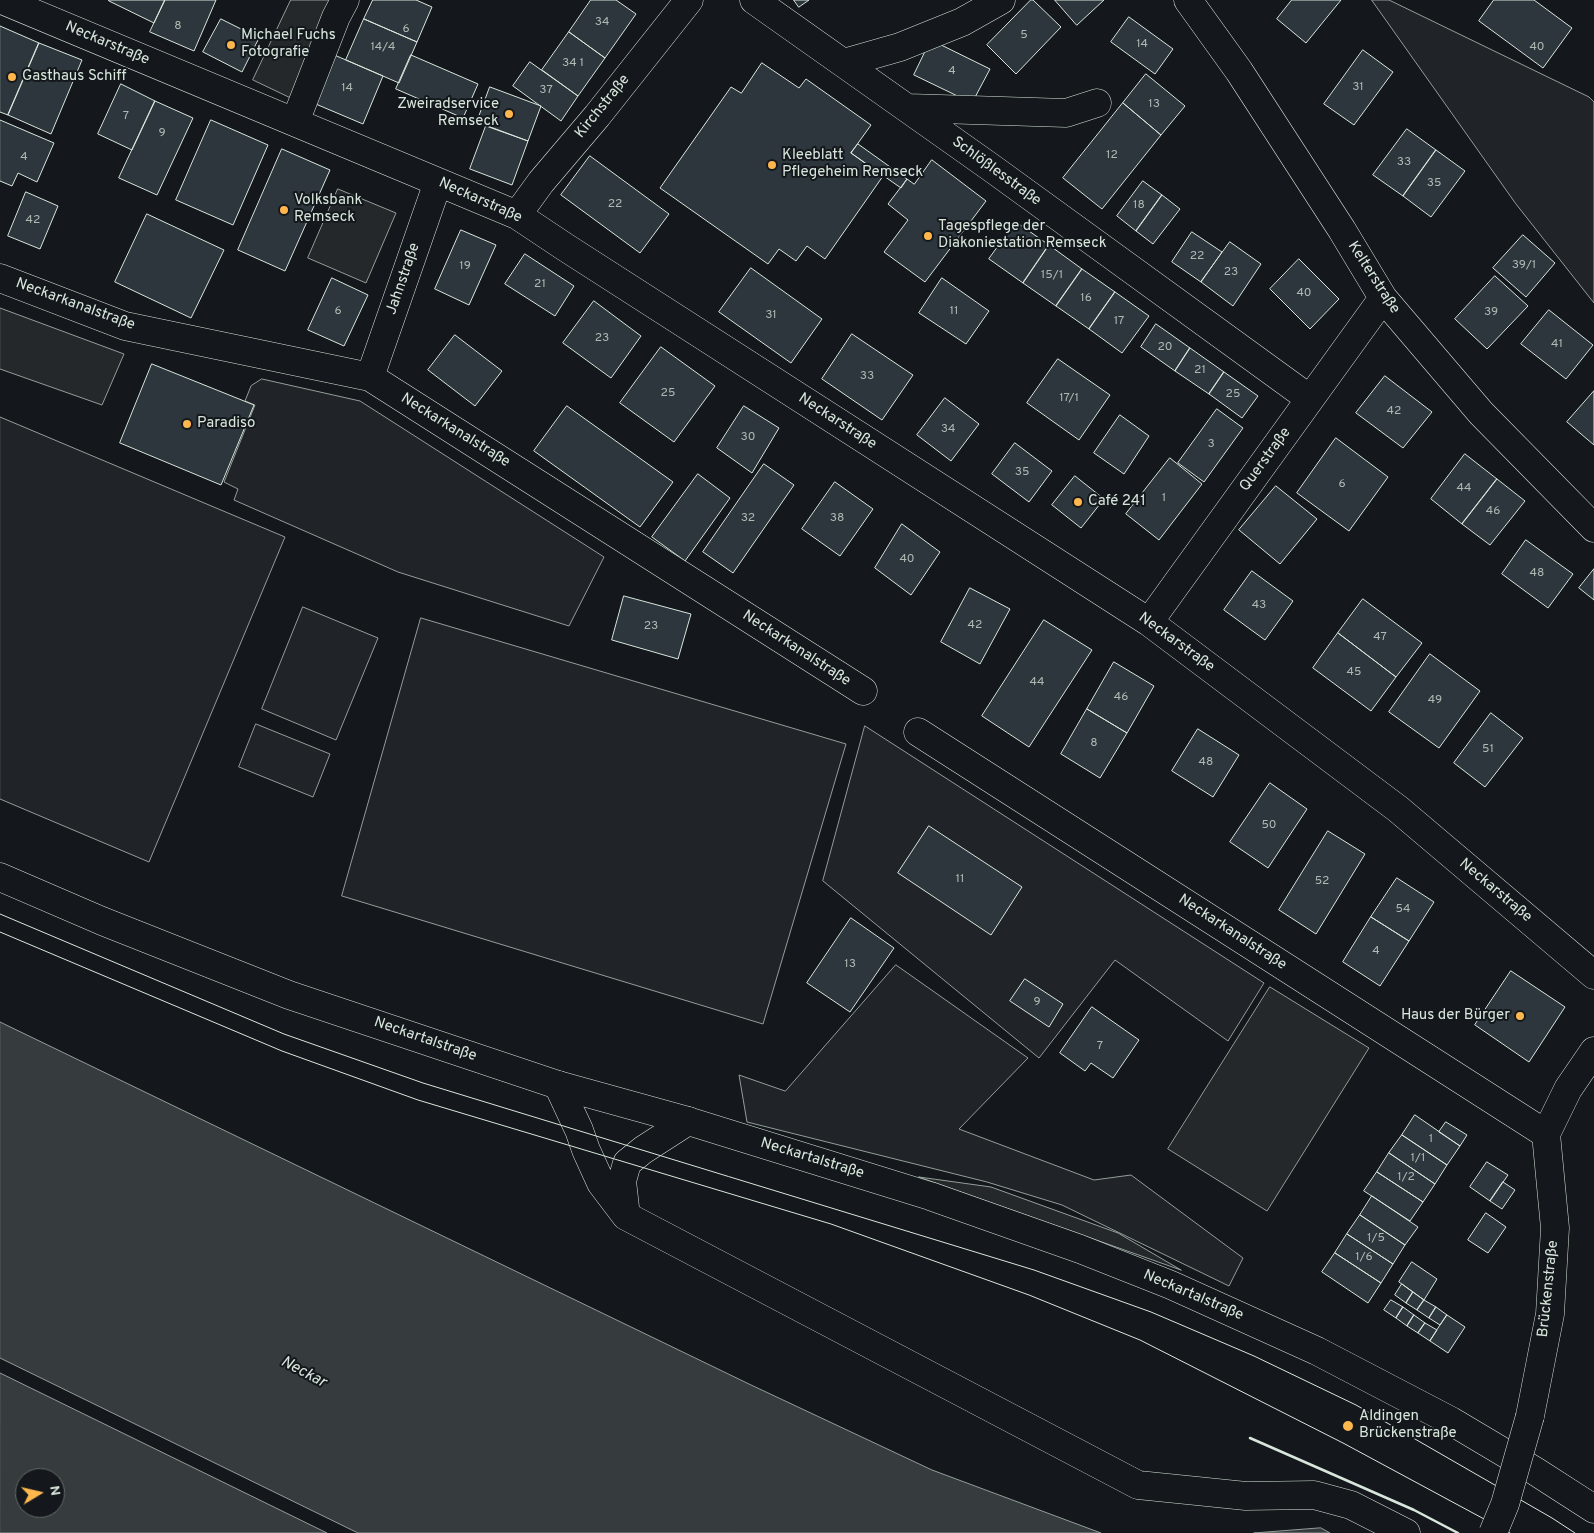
<!DOCTYPE html>
<meta charset="utf-8">
<style>
body{margin:0}
#map{position:relative;width:1594px;height:1533px;overflow:hidden;background:#14181c;font-family:Overpass,sans-serif}
canvas{display:block}
.north{position:absolute;left:15px;top:1468px;width:50px;height:50px;box-sizing:border-box;background:#14181c;border:1px solid #626a69;border-radius:50%;rotate:81deg;font-size:14px;font-weight:700;line-height:20px;text-align:center;color:#d8e6dc}
.north::after{content:'';display:block;margin:auto;width:18px;height:22px;background:#ffb74d;clip-path:polygon(50% 0,100% 100%,50% 72%,0 100%)}
</style>
<div id="map">
<canvas width="1594" height="1533"></canvas>
<div class="north">N</div>
</div>
<script>
const ctx = document.querySelector('canvas').getContext('2d');
ctx.lineJoin = 'round';
function fillPath(path, color) {
  ctx.fillStyle = color;
  ctx.fill(path, 'evenodd');
}
function trace(path, color, width, dash) {
  ctx.strokeStyle = color;
  ctx.lineWidth = width;
  ctx.lineCap = dash ? 'butt' : 'round';
  ctx.setLineDash(dash || []);
  ctx.stroke(path);
}
function drawText(font, color, halo, rows, align = 'center') {
  ctx.font = font + ' Overpass,sans-serif';
  ctx.lineWidth = 4;
  ctx.setLineDash([]);
  ctx.textBaseline = 'middle';
  ctx.strokeStyle = halo;
  ctx.fillStyle = color;
  for (const [text, x, y, turn = 0] of rows) {
    ctx.save();
    ctx.translate(x, y);
    ctx.rotate((+turn || 0) * Math.PI / 180);
    ctx.textAlign = isNaN(turn) ? turn : align;
    if (halo) ctx.strokeText(text, 0, 0);
    ctx.fillText(text, 0, 0);
    ctx.restore();
  }
}
const green = new Path2D(`
 M1372,0H1389L1589,97L1594,102V303L1516,204Z
 M262,379L360,401L604,557L569,626L398,572L234,500L238,489L224,482L255,405L245,401L251,386Z
 M0,417L285,537L149,862L0,799Z
 M303,607L378,638L336,740L262,709Z
 M421,618L846,744L763,1024L342,896Z
 M256,724L330,754L313,797L239,767Z
 M865,726L1264,983L1228,1041L1115,960L1039,1058L823,881Z
 M896,965L1028,1058L959,1129L1094,1180L1131,1175L1243,1258L1229,1286L1062,1205L987,1182L747,1122L739,1075L785,1091Z`);
const parking = new Path2D(`
 M291,0H345L297,101L253,80Z
 M338,189L396,213L366,283L308,258Z
 M0,308L124,354L102,405L0,369Z
 M1270,987L1369,1048L1267,1211L1168,1149Z
 M919,1177L991,1187L1118,1233L1181,1270Z`);
const water = new Path2D(`
 M0,1022L749,1384L932,1470L1101,1533H358L0,1358Z
 M0,1373L327,1533H0ZM25,1478H55V1508H25Z
 M1321,1528L1330,1533H1254Z`);
const building = new Path2D(`
 M109,0H165L154,23L109,1Z
 M165,0H216L194,51L150,32Z
 M373,0H416L432,7L417,42L364,19Z
 M591,0H616L636,14L605,58L569,32Z
 M794,0H809L799,7Z
 M1031,0H1033L1061,27L1016,74L987,45Z
 M1055,0H1104L1077,25Z
 M1292,0H1341L1306,43L1277,19Z
 M1494,0H1534L1572,28L1543,68L1479,21Z
 M1129,17L1173,49L1155,74L1111,42Z
 M221,19L259,38L242,72L203,52Z
 M364,19L417,42L399,83L346,60Z
 M0,26L39,43L8,115L0,112Z
 M569,32L605,58L578,96L542,70Z
 M931,40L990,69L972,103L914,75Z
 M39,43L82,60L51,134L8,115Z
 M1363,50L1393,72L1354,125L1324,104Z
 M332,54L383,76L363,124L311,102Z
 M411,55L478,84L463,118L396,89Z
 M530,62L578,96L561,121L513,86Z
 M762,63L799,88L806,79L871,125L851,153L883,176L825,259L807,246L796,261L779,249L768,264L660,188L731,87L741,93Z
 M1146,74L1185,106L1161,135L1123,103Z
 M121,84L155,101L132,150L98,134Z
 M490,87L541,106L528,141L477,122Z
 M155,101L193,118L157,195L119,178Z
 M1123,103L1161,135L1102,209L1063,178Z
 M0,120L54,143L37,182L18,173L12,186L0,181Z
 M211,120L268,145L233,225L176,200Z
 M486,126L528,141L512,185L470,169Z
 M1407,129L1436,150L1403,196L1373,175Z
 M858,144L907,179L901,188L851,153Z
 M282,149L330,170L285,271L238,250Z
 M1436,150L1465,171L1431,217L1403,196Z
 M590,156L669,214L640,253L561,195Z
 M932,160L986,201L925,282L884,252L908,220L888,204L907,179L914,184Z
 M1143,181L1162,195L1136,231L1117,216Z
 M26,192L58,206L40,249L8,236Z
 M1162,195L1180,209L1153,244L1136,231Z
 M147,214L224,250L191,318L115,282Z
 M1016,222L1049,245L1023,283L989,259Z
 M461,230L496,245L469,305L435,289Z
 M1192,232L1222,252L1201,282L1172,262Z
 M1523,235L1555,263L1526,297L1493,268Z
 M1230,242L1261,264L1233,306L1201,282Z
 M1049,245L1082,269L1056,306L1023,283Z
 M525,254L574,286L555,316L505,284Z
 M1299,259L1339,299L1310,329L1270,289Z
 M751,268L822,319L791,363L719,312Z
 M1082,269L1115,292L1089,329L1056,306Z
 M1495,276L1528,306L1487,349L1455,319Z
 M332,278L368,295L344,346L308,330Z
 M942,278L989,311L966,344L919,313Z
 M1115,292L1149,316L1122,353L1089,329Z
 M594,301L641,336L611,378L563,343Z
 M1549,310L1593,345L1566,379L1521,344Z
 M1156,324L1190,348L1175,371L1141,347Z
 M852,334L913,375L882,420L822,379Z
 M455,335L502,371L475,406L428,370Z
 M661,347L715,386L674,442L620,403Z
 M1190,348L1224,372L1209,394L1175,371Z
 M1058,359L1110,395L1079,440L1027,403Z
 M152,364L254,405L221,485L120,443Z
 M1224,372L1258,396L1242,418L1209,394Z
 M1385,376L1432,412L1403,448L1356,413Z
 M1594,391V445L1567,422Z
 M945,398L979,424L951,461L917,435Z
 M567,406L673,482L640,527L534,451Z
 M744,406L779,428L752,473L717,448Z
 M1217,409L1243,428L1204,482L1178,463Z
 M1120,415L1149,436L1124,474L1094,453Z
 M1336,438L1388,477L1349,531L1297,493Z
 M1015,443L1052,471L1029,502L992,474Z
 M1465,454L1497,479L1462,524L1431,499Z
 M1170,458L1202,484L1159,540L1126,514Z
 M764,464L794,485L733,573L703,552Z
 M698,474L730,498L685,561L652,537Z
 M1075,476L1104,499L1081,528L1052,505Z
 M1497,479L1525,501L1490,545L1462,524Z
 M835,482L873,509L840,556L802,529Z
 M1276,486L1317,519L1280,564L1239,530Z
 M902,524L940,552L911,595L875,568Z
 M1526,540L1573,574L1548,608L1502,574Z
 M1594,569V600L1579,588Z
 M1252,571L1293,601L1265,640L1224,610Z
 M970,588L1010,609L980,664L941,642Z
 M624,596L691,614L678,659L612,640Z
 M1363,599L1422,643L1396,677L1338,633Z
 M1044,620L1092,650L1029,747L982,716Z
 M1338,633L1396,677L1371,711L1313,668Z
 M1430,654L1480,691L1439,748L1389,712Z
 M1114,662L1154,686L1127,733L1087,709Z
 M1087,709L1127,733L1100,778L1061,754Z
 M1491,713L1523,738L1485,787L1454,763Z
 M1198,729L1239,755L1213,797L1172,771Z
 M1270,783L1307,809L1268,868L1230,842Z
 M929,826L1022,887L991,935L898,873Z
 M1328,831L1365,854L1316,934L1279,910Z
 M1397,878L1434,902L1409,941L1371,917Z
 M1371,917L1409,941L1380,986L1343,962Z
 M851,918L894,948L850,1012L807,983Z
 M1511,971L1565,1007L1529,1062L1475,1025Z
 M1025,979L1063,1004L1049,1027L1010,1001Z
 M1092,1007L1139,1040L1113,1078L1091,1063L1085,1071L1060,1053Z
 M1415,1115L1460,1146L1447,1165L1402,1135Z
 M1446,1122L1467,1135L1460,1146L1439,1132Z
 M1402,1135L1447,1165L1435,1184L1389,1153Z
 M1389,1153L1435,1184L1423,1202L1377,1172Z
 M1487,1162L1508,1175L1490,1201L1470,1187Z
 M1377,1172L1423,1202L1410,1221L1364,1191Z
 M1503,1182L1515,1190L1502,1209L1490,1201Z
 M1372,1196L1418,1227L1405,1245L1360,1215Z
 M1486,1213L1506,1227L1488,1253L1468,1240Z
 M1360,1215L1405,1245L1393,1264L1347,1234Z
 M1347,1234L1393,1264L1381,1283L1335,1253Z
 M1335,1253L1381,1283L1368,1303L1322,1272Z
 M1412,1262L1437,1279L1424,1300L1399,1282Z
 M1402,1284L1413,1292L1406,1303L1395,1295Z
 M1413,1292L1424,1300L1417,1310L1406,1303Z
 M1391,1300L1403,1307L1396,1318L1384,1310Z
 M1424,1300L1436,1307L1429,1318L1417,1310Z
 M1403,1307L1414,1315L1407,1326L1396,1318Z
 M1436,1307L1447,1315L1440,1325L1429,1318Z
 M1414,1315L1425,1323L1418,1333L1407,1326Z
 M1447,1315L1465,1327L1448,1353L1430,1341Z
 M1425,1323L1437,1330L1430,1341L1418,1333Z`);
const minor = new Path2D(`
 M2,0L517,215L565,247L1149,622L1398,809L1594,975
 M754,0L993,169L1310,399
 M1188,0L1239,71L1342,230L1383,298L1481,413L1594,528
 M844,63L900,47L962,22L1001,0
 M908,108L1066,113L1097,103
 M295,122L336,17L345,0
 M517,215L541,182L597,116L689,0
 M0,278L125,326L370,377L863,691
 M370,377L438,182
 M1149,622L1383,298
 M918,732L1546,1134
 M558,1085L579,1130L586,1150L601,1183L626,1216L1138,1485L1246,1496L1314,1495L1351,1505L1406,1533
 M626,1216L622,1181L627,1163L643,1150L688,1121
 M1530,1416L1550,1314L1555,1228L1546,1134L1568,1089L1594,1051`);
const major = new Path2D(`
 M0,877L102,921L289,995L558,1085L688,1121L930,1196L1080,1249L1171,1285L1317,1351L1451,1421L1535,1471L1594,1509`);
const tram = new Path2D(`
 M0,914L284,1034L423,1083L1034,1270L1151,1312L1254,1356L1356,1405L1552,1518L1575,1533
 M0,932L282,1051L418,1100L831,1224L1029,1295L1140,1340L1343,1443L1510,1533`);
const minorBridge = new Path2D(`
 M1493,1533L1505,1504L1530,1416`);
const wall = new Path2D(`
 M1250,1438L1414,1510L1458,1533`);
const markers = [
 [231,45,5,"#ffb74d"],
 [12,77,5,"#ffb74d"],
 [509,114,5,"#ffb74d"],
 [772,165,5,"#ffb74d"],
 [284,210,5,"#ffb74d"],
 [928,236,5,"#ffb74d"],
 [187,424,5,"#ffb74d"],
 [1078,502,5,"#ffb74d"],
 [1520,1016,5,"#ffb74d"],
 [1348,1426,6,"#ffb74d"]
];
const numberNames = [
 ["34",602,23],
 ["8",178,27],
 ["6",406,30],
 ["5",1024,36],
 ["14",1142,45],
 ["14/4",383,48],
 ["40",1537,48],
 ["34 1",573,64],
 ["4",952,72],
 ["31",1358,88],
 ["14",347,89],
 ["37",546,91],
 ["13",1154,105],
 ["7",126,117],
 ["9",162,134],
 ["12",1112,156],
 ["4",24,158],
 ["33",1404,163],
 ["35",1434,184],
 ["22",615,205],
 ["18",1139,206],
 ["42",33,221],
 ["22",1197,257],
 ["39/1",1524,266],
 ["19",465,267],
 ["23",1231,273],
 ["15/1",1052,276],
 ["21",540,285],
 ["40",1304,294],
 ["16",1086,299],
 ["6",338,312],
 ["11",954,312],
 ["39",1491,313],
 ["31",771,316],
 ["17",1119,322],
 ["23",602,339],
 ["41",1557,345],
 ["20",1165,348],
 ["21",1200,371],
 ["33",867,377],
 ["25",668,394],
 ["25",1233,395],
 ["17/1",1069,399],
 ["42",1394,412],
 ["34",948,430],
 ["30",748,438],
 ["3",1211,445],
 ["35",1022,473],
 ["6",1342,485],
 ["44",1464,489],
 ["1",1164,499],
 ["46",1493,512],
 ["32",748,519],
 ["38",837,519],
 ["40",907,560],
 ["48",1537,574],
 ["43",1259,606],
 ["42",975,626],
 ["23",651,627],
 ["47",1380,638],
 ["45",1354,673],
 ["44",1037,683],
 ["46",1121,698],
 ["49",1435,701],
 ["8",1094,744],
 ["51",1488,750],
 ["48",1206,763],
 ["50",1269,826],
 ["11",960,880],
 ["52",1322,882],
 ["54",1403,910],
 ["4",1376,952],
 ["13",850,965],
 ["9",1037,1003],
 ["7",1100,1047],
 ["1",1431,1140],
 ["1/1",1418,1159],
 ["1/2",1406,1178],
 ["1/5",1376,1239],
 ["1/6",1364,1258]
];
const poiNames = [
 ["Michael Fuchs",241,36],
 ["Fotografie",241,53],
 ["Gasthaus Schiff",22,77],
 ["Zweiradservice",499,105,"right"],
 ["Remseck",499,122,"right"],
 ["Kleeblatt",782,156],
 ["Pflegeheim Remseck",782,173],
 ["Volksbank",294,201],
 ["Remseck",294,218],
 ["Tagespflege der",938,227],
 ["Diakoniestation Remseck",938,244],
 ["Paradiso",197,424],
 ["Café 241",1088,502],
 ["Haus der Bürger",1510,1016,"right"],
 ["Aldingen",1359,1417],
 ["Brückenstraße",1359,1434]
];
const streetNames = [
 ["Neckarstraße",107,44,23],
 ["Kirchstraße",603,107,-51],
 ["Schlößlesstraße",996,172,36],
 ["Neckarstraße",480,201,24],
 ["Kelterstraße",1373,278,57],
 ["Jahnstraße",404,279,-71],
 ["Neckarkanalstraße",75,305,20],
 ["Neckarstraße",837,422,33],
 ["Neckarkanalstraße",455,431,32],
 ["Querstraße",1266,460,-54],
 ["Neckarstraße",1176,643,36],
 ["Neckarkanalstraße",796,649,33],
 ["Neckarstraße",1495,891,40],
 ["Neckarkanalstraße",1232,933,33],
 ["Neckartalstraße",425,1040,19],
 ["Neckartalstraße",812,1159,17],
 ["Brückenstraße",1549,1289,-84],
 ["Neckartalstraße",1193,1296,23]
];
const waterNames = [
 ["Neckar",303,1373,28]
];
fillPath(green, '#202428');
trace(green, '#939e99', 1);
fillPath(parking, '#24282b');
trace(parking, '#939e99', 1);
fillPath(water, '#363b3e');
trace(water, '#939e99', 1);
fillPath(building, '#2c363c');
trace(building, '#d8e6dc', 1);
trace(minor, '#d8e6dc', 29);
trace(major, '#d8e6dc', 29);
trace(minor, '#14181c', 28);
trace(major, '#14181c', 28);
trace(tram, '#d8e6dc', 1);
trace(minorBridge, '#d8e6dc', 29, []);
trace(minorBridge, '#14181c', 28);
trace(wall, '#d8e6dc', 2.5);
for (const [x, y, r, color] of markers) {
  const dot = new Path2D();
  dot.arc(x, y, r, 0, 2 * Math.PI);
  ctx.fillStyle = color;
  ctx.fill(dot);
  trace(dot, '#14181c', 2);
}
drawText('12px', '#adbab4', null, numberNames);
drawText('15px', '#d8e6dc', '#14181c', poiNames, 'left');
drawText('15px', '#d8e6dc', '#14181c', streetNames);
drawText('italic 16px', '#d8e6dc', '#14181c', waterNames);
</script>
